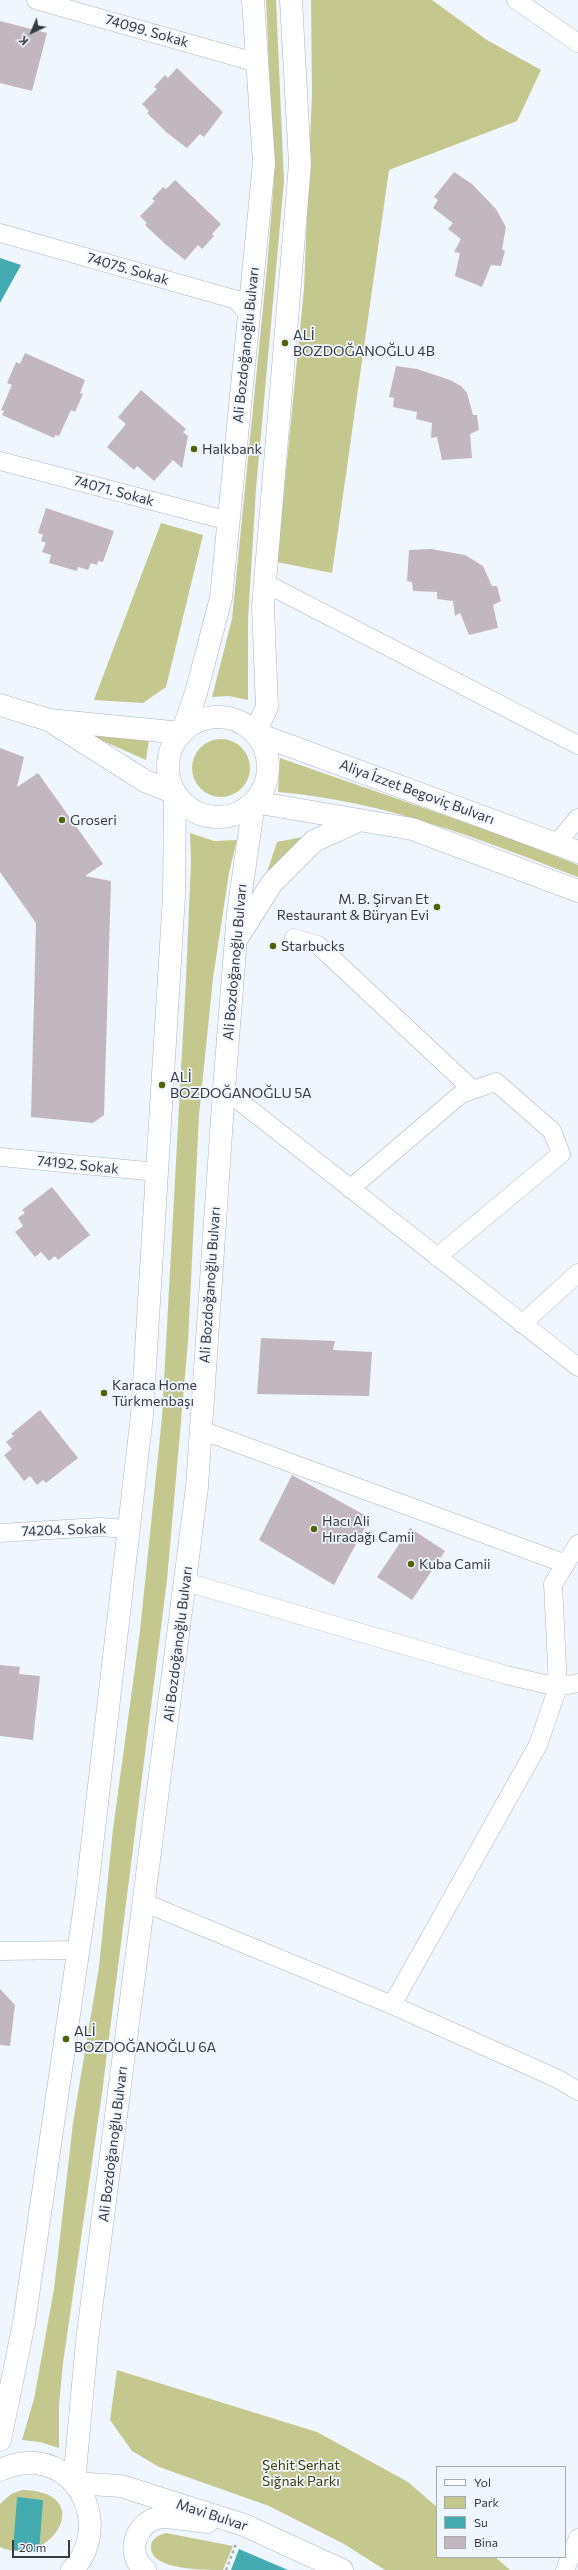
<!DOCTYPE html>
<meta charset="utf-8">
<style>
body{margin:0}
#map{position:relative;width:578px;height:2570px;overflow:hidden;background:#eff6fe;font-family:Commissioner,sans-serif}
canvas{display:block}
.legend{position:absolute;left:436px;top:2466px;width:130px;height:92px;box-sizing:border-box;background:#eff6fe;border:1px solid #a6abb2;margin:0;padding:5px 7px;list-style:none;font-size:12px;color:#383b3f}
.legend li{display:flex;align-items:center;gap:8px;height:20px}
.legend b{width:20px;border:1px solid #a6abb2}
.north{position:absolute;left:12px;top:12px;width:40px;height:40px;-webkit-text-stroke:3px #eff6fe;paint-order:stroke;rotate:224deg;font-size:11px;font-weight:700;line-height:16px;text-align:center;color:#383b3f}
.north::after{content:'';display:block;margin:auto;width:14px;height:18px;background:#383b3f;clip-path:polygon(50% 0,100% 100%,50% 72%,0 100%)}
.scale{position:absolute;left:12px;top:2540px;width:58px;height:18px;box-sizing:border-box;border:2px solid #383b3f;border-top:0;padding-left:5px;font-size:12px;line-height:14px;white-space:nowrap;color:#383b3f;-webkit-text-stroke:3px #eff6fe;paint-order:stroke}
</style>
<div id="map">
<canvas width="578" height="2570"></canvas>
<ul class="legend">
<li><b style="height:5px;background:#fff"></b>Yol</li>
<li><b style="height:11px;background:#c5c88e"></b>Park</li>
<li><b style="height:11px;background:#44abb1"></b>Su</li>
<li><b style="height:11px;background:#c3b7bf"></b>Bina</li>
</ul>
<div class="north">K</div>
<div class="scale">20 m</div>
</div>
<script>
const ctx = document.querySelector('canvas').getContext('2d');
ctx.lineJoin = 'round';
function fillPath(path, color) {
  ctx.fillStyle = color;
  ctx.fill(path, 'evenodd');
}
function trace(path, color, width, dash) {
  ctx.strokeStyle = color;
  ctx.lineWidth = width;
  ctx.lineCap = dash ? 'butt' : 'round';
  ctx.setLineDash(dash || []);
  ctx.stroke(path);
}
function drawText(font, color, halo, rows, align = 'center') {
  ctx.font = font + ' Commissioner,sans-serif';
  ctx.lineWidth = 3.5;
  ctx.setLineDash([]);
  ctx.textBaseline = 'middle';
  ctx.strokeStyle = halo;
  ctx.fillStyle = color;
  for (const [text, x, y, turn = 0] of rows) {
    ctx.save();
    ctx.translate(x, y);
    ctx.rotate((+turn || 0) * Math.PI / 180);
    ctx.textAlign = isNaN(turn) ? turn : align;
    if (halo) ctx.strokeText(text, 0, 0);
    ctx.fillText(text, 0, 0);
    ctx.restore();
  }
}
const green = new Path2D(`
 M266,0H276L284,181L256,489L248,620V700L229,696L212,697L232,619L267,268L274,180Z
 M311,0H432L487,40L541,70L517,121L389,170L332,573L277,562L304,289L312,93Z
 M161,523L203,535L166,687L143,703L94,700Z
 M74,728L149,739L146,760Z
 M192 768a29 29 0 1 1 58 0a29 29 0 1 1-58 0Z
 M280,758L507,837L578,865V877C479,839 385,801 278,792Z
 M190,833L214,841L237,840L229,873L213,978L199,1115L188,1342L167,1580L102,2093L63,2363L59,2405V2448L40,2442L22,2440L34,2399L54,2289L73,2123L99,1967L113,1829L140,1631L162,1417L186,979L191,861Z
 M308,836L266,875L277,842Z
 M117,2370L317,2432L408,2482L437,2507V2557H495L510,2570H385L344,2544L269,2506L159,2467L132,2451L110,2420Z
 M22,2490C99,2491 51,2570 0,2547V2504L11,2494Z
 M166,2533L233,2546L223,2570C204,2570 150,2570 151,2547C151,2538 159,2535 166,2533Z`);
const water = new Path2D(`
 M0,258L21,265L0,303Z
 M17,2497L43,2500L39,2552L13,2550Z
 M239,2549L288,2570H231Z`);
const building = new Path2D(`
 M0,21L47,33L32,91L0,83Z
 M177,68L223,112L204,137L200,134L187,148L166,132L147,113L149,111L142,104L157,89L154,87L165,75L168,78Z
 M454,172L472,184L496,209L506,227L502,249L505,251L501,266L491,265L482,287L455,276L460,253L454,252L461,239L448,229L453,223L433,208L438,200L434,197Z
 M175,180L221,224L212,234L214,236L202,249L198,245L185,260L165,244L145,225L147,223L140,216L155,201L152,199L163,187L166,189Z
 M25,353L85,380L80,393L83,394L75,412L71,410L59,436L55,435L54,438L2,415L4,411L1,410L12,385L7,383L16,362L20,364Z
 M396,366L417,369L450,380L461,386L467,393L473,415H477L479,430L470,434L472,458L442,460L437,437L431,438L432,423L416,419L417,412L393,407L394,398L389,397Z
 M141,390L186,429L183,432L188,436L182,468L173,460L154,481L137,466L134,470L107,447L126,424L118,417Z
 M46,508L114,531L103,562L98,561L97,565L91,563L88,570L78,567L77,571L49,563L51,555L42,552L46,543L41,541L43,535L38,533Z
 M431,549L465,555L483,566L492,586H497L501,601L493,605L498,628L469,635L460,613L455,616L453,601L437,599V592L413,591L412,582L407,581L409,550Z
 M0,748L24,757L17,787L38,773L103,864L85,876L111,881L104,1115L93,1123L31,1117L36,923L0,872Z
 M52,1187L90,1235L58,1260L55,1256L49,1261L41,1252L35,1257L15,1232L23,1226L18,1218L25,1213L22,1210Z
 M261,1338L335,1341L333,1350L372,1352L369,1396L257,1394Z
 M40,1410L78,1458L46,1483L43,1480L37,1485L30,1476L24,1481L4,1455L12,1449L6,1442L14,1436L11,1434Z
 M292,1475L370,1518L334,1585L259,1540Z
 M410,1528L445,1551L412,1600L377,1577Z
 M0,1665L20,1667L19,1674L40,1676L33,1740L0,1736Z
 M0,1989L15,2005L10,2046L0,2045Z`);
const path = new Path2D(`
 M226,2570L236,2544`);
const street = new Path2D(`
 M36,0L258,63
 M516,0L578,43
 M0,233L237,300L249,316
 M0,461L229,521
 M265,583L578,745
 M556,844L578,818
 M294,938L318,945L473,1090
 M224,1089L578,1367
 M0,1157L157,1172
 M350,1189L461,1094L496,1082L552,1131L561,1154L437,1257
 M522,1324L578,1273
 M201,1430L566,1564
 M0,1533L99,1527L129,1529
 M186,1582L506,1675L558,1687L578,1683
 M145,1903L392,2005L558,2079L578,2091
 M0,1951L79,1950
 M392,2005L538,1745L558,1687L553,1584L578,1544
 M565,2570L578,2538`);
const secondary = new Path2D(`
 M0,705L49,720L182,733
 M52,722L145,781L175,793
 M255,733L578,852
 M254,802L412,829L578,891
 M236,940L272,883L314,841L360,820`);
const primary = new Path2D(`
 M168 767a50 50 0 1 1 100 0a50 50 0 1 1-100 0Z
 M182,733L196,693L221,598L264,163L253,0
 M255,733L267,707L263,606L300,164L291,0
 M0,2440L24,2323L86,1898L142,1415L174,896L175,793
 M0,2470C12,2465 23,2462 36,2463C88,2469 107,2535 72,2570
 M74,2483L87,2341L197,1487L224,1089L238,913L254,802
 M74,2483L121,2486L244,2525L342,2570
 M145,2570C126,2555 134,2525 157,2518C167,2515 195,2521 207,2522`);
const markers = [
 [285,343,4,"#526207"],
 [194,449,4,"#526207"],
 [62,820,4,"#526207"],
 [437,907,4,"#526207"],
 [273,946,4,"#526207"],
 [162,1085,4,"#526207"],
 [104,1393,4,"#526207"],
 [314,1529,4,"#526207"],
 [411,1564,4,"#526207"],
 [66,2039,4,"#526207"]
];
const streetNames = [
 ["74099. Sokak",147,31,16],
 ["74075. Sokak",128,269,16],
 ["Ali Bozdoğanoğlu Bulvarı",246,345,-84],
 ["74071. Sokak",114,491,15],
 ["Aliya İzzet Begoviç Bulvarı",417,792,20],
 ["Ali Bozdoğanoğlu Bulvarı",235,962,-85],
 ["74192. Sokak",78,1165,6],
 ["Ali Bozdoğanoğlu Bulvarı",210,1285,-86],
 ["74204. Sokak",64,1530,-2],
 ["Ali Bozdoğanoğlu Bulvarı",178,1644,-83],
 ["Ali Bozdoğanoğlu Bulvarı",113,2144,-83],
 ["Mavi Bulvar",212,2515,18]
];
const poiNames = [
 ["ALİ",293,335],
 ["BOZDOĞANOĞLU 4B",293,351],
 ["Halkbank",202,449],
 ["Groseri",70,820],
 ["M. B. Şirvan Et",429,899,"right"],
 ["Restaurant & Büryan Evi",429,915,"right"],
 ["Starbucks",281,946],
 ["ALİ",170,1077],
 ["BOZDOĞANOĞLU 5A",170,1093],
 ["Karaca Home",112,1385],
 ["Türkmenbaşı",112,1401],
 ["Hacı Ali",322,1521],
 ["Hıradağı Camii",322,1537],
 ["Kuba Camii",419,1564],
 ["ALİ",74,2031],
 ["BOZDOĞANOĞLU 6A",74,2047]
];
const parkNames = [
 ["Şehit Serhat",301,2465],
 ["Sığnak Parkı",301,2481]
];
fillPath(green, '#c5c88e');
fillPath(water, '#44abb1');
fillPath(building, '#c3b7bf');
trace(street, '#adb4be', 19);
trace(secondary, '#adb4be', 23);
trace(primary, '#adb4be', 23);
trace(path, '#adb3b9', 2.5, [3, 3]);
trace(street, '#fff', 18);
trace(secondary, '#fff', 22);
trace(primary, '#fff', 22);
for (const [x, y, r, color] of markers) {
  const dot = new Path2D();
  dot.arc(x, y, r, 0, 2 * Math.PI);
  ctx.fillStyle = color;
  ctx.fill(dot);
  trace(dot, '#eff6fe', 1.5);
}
drawText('14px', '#383b3f', '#eff6fe', streetNames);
drawText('14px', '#383b3f', '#eff6fe', poiNames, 'left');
drawText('14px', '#404108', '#eff6fe', parkNames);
</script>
